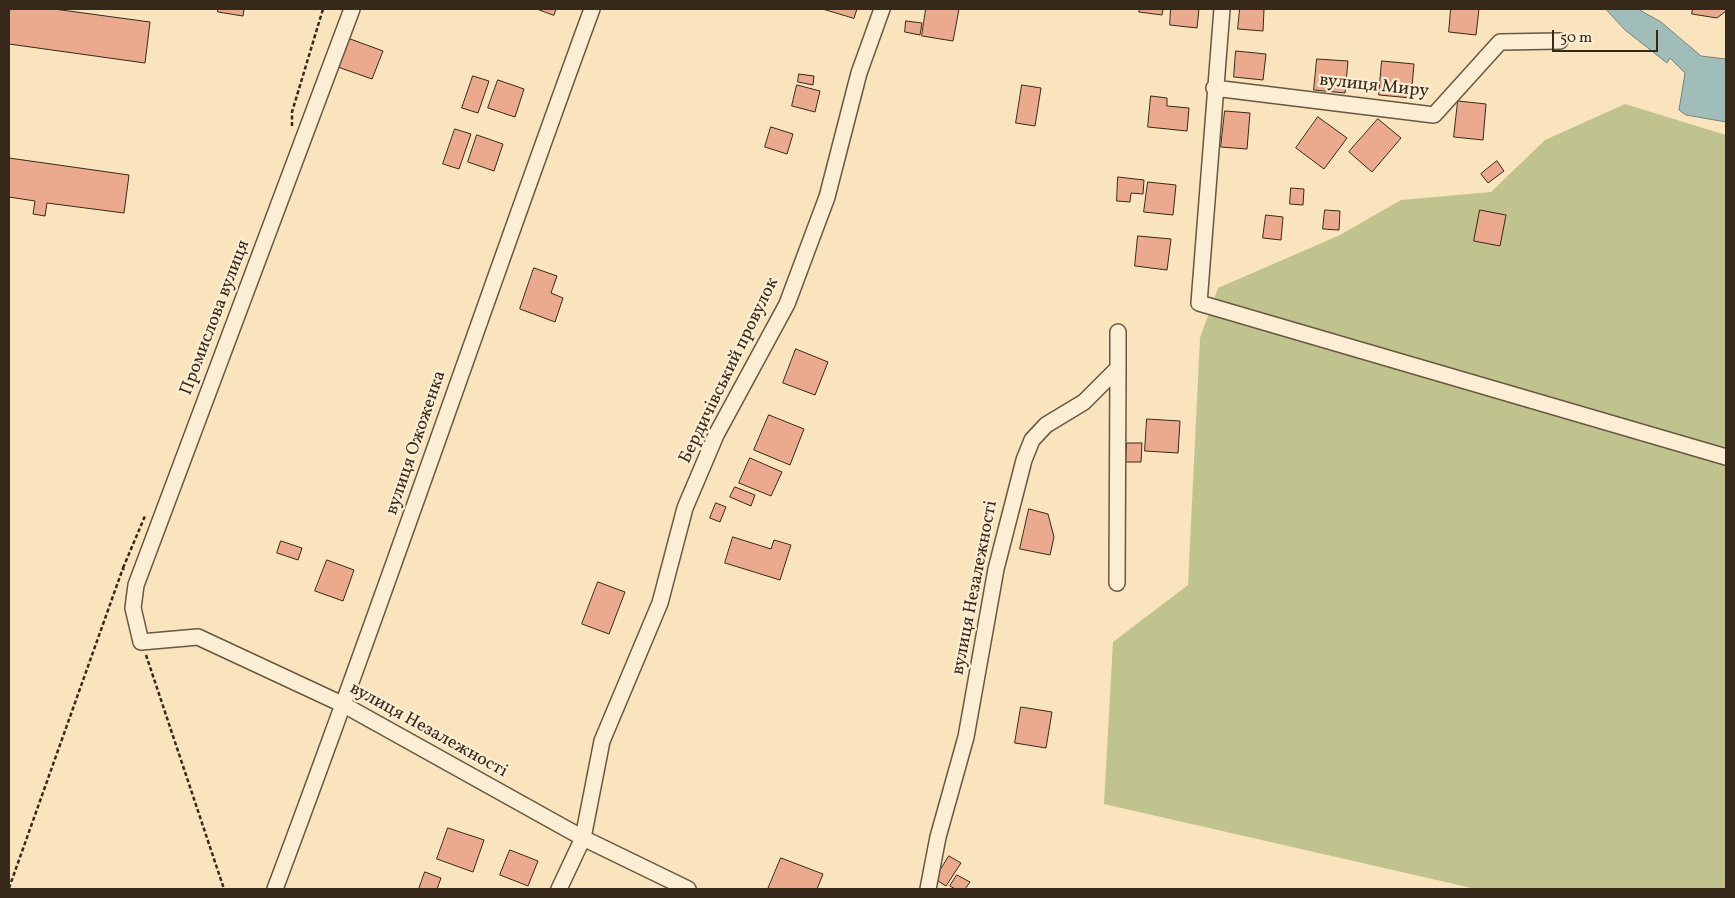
<!DOCTYPE html>
<meta charset="utf-8">
<style>
body{margin:0}
#map{position:relative;width:1735px;height:898px;overflow:hidden;background:#fae4be;font-family:Vollkorn,serif}
canvas{display:block}
.frame{position:absolute;inset:0;border:10px solid #362919;pointer-events:none}
.scale{position:absolute;left:1552px;top:30px;width:106px;height:22px;box-sizing:border-box;border:2px solid #362919;border-top:0;padding-left:6px;font-size:15px;line-height:18px;white-space:nowrap;color:#362919;-webkit-text-stroke:4px #fcedd5;paint-order:stroke}
</style>
<div id="map">
<canvas width="1735" height="898"></canvas>
<div class="frame"></div>
<div class="scale">50 m</div>
</div>
<script>
const ctx = document.querySelector('canvas').getContext('2d');
ctx.lineJoin = 'round';
function fillPath(path, color) {
  ctx.fillStyle = color;
  ctx.fill(path, 'evenodd');
}
function trace(path, color, width, dash) {
  ctx.strokeStyle = color;
  ctx.lineWidth = width;
  ctx.lineCap = dash ? 'butt' : 'round';
  ctx.setLineDash(dash || []);
  ctx.stroke(path);
}
function drawText(font, color, halo, rows, align = 'center') {
  ctx.font = font + ' Vollkorn,serif';
  ctx.lineWidth = 4.5;
  ctx.setLineDash([]);
  ctx.textBaseline = 'middle';
  ctx.strokeStyle = halo;
  ctx.fillStyle = color;
  for (const [text, x, y, turn = 0] of rows) {
    ctx.save();
    ctx.translate(x, y);
    ctx.rotate((+turn || 0) * Math.PI / 180);
    ctx.textAlign = isNaN(turn) ? turn : align;
    if (halo) ctx.strokeText(text, 0, 0);
    ctx.fillText(text, 0, 0);
    ctx.restore();
  }
}
const green = new Path2D(`
 M1625,104L1726,135V889H1476L1104,804L1113,642L1188,585L1200,338L1218,288L1340,235L1401,200L1491,192L1545,140Z`);
const water = new Path2D(`
 M1606,9H1638L1661,22L1701,56L1726,59V122L1686,115L1679,110L1685,73L1670,58L1667,63L1625,30Z`);
const building = new Path2D(`
 M9,9H54L150,22L145,63L9,44Z
 M218,9H244L243,16L218,12Z
 M537,9H556L554,15Z
 M823,9H857L854,18Z
 M926,9H959L953,41L922,36Z
 M1140,9H1163L1162,15L1139,12Z
 M1171,9H1199L1197,28L1170,25Z
 M1240,9H1264L1263,31L1238,29Z
 M1451,9H1479L1476,35L1449,32Z
 M1693,9H1726V11L1717,18L1692,14Z
 M906,21L922,23L920,35L905,32Z
 M345,37L383,51L372,79L335,66Z
 M1236,51L1266,54L1263,80L1234,77Z
 M1317,59L1348,61L1345,93L1314,90Z
 M1382,61L1414,64L1411,98L1379,95Z
 M799,74L814,76L813,85L798,82Z
 M473,76L489,81L478,113L462,108Z
 M498,80L524,89L515,117L488,108Z
 M797,85L820,91L815,112L792,106Z
 M1022,85L1041,88L1035,126L1016,123Z
 M1151,96L1167,98V106L1189,108L1187,131L1148,127Z
 M1458,101L1486,104L1483,140L1454,137Z
 M1225,111L1250,113L1247,149L1221,147Z
 M1318,117L1347,138L1324,169L1296,148Z
 M1378,119L1401,138L1372,172L1349,152Z
 M771,127L793,134L787,154L765,147Z
 M455,129L471,134L459,169L443,164Z
 M477,135L503,144L494,171L468,162Z
 M9,158L129,175L124,213L47,203L45,216L33,214L35,201L9,197Z
 M1497,161L1504,171L1488,183L1481,174Z
 M1118,177L1144,180L1143,194L1131,193L1130,202L1117,201Z
 M1148,182L1176,185L1173,215L1144,212Z
 M1291,188L1304,189L1303,205L1290,204Z
 M1325,210L1340,211L1339,230L1323,229Z
 M1480,210L1506,215L1500,246L1474,241Z
 M1266,215L1283,217L1281,240L1263,238Z
 M1138,236L1171,239L1167,270L1135,266Z
 M534,268L557,276L551,293L563,298L555,322L520,309Z
 M796,349L828,362L815,395L783,383Z
 M769,415L804,429L790,465L754,450Z
 M1147,419L1180,421L1178,453L1145,451Z
 M1127,443H1142L1141,462H1126Z
 M750,458L782,472L771,496L739,483Z
 M735,487L755,495L751,506L730,497Z
 M716,503L726,507L720,522L710,518Z
 M1029,509L1048,514L1054,537L1050,555L1020,549Z
 M733,537L771,549L774,540L791,545L780,580L725,563Z
 M281,541L302,548L298,560L277,553Z
 M327,560L354,570L343,601L315,591Z
 M598,582L625,592L609,634L582,624Z
 M1021,707L1052,712L1046,748L1015,743Z
 M448,828L484,840L473,872L437,859Z
 M510,850L538,861L528,886L500,875Z
 M949,856L961,863L946,886L935,879Z
 M781,858L823,874L817,889H768Z
 M425,872L441,878L437,889H419Z
 M957,875L970,882L965,889H955L950,886Z`);
const path = new Path2D(`
 M292,126V112L323,9
 M123,568L145,516
 M146,655L224,889
 M9,888L123,568L124,572`);
const street = new Path2D(`
 M352,9L136,585L133,608L141,642L198,637L344,705L583,838L688,889
 M1222,9L1199,303L1726,457
 M1214,88L1434,115L1500,42L1560,41
 M1117,583L1118,368
 M275,889C385,597 485,301 592,9
 M559,889L583,838L602,741L660,603L685,508L716,435L787,304L827,197L859,73L882,9
 M928,889L938,837L966,737L996,569L1024,460L1032,440L1046,425L1084,402L1118,368V332`);
const streetNames = [
 ["вулиця Миру",1374,87,6],
 ["Промислова вулиця",216,318,-69],
 ["Бердичівський провулок",730,371,-64],
 ["вулиця Ожоженка",417,443,-71],
 ["вулиця Незалежності",976,588,-79],
 ["вулиця Незалежності",428,731,29]
];
fillPath(green, '#c1c38f');
fillPath(water, '#a0bdb9');
trace(water, '#768279', 1);
fillPath(building, '#eba98e');
trace(building, '#362919', 1);
trace(street, '#675842', 18);
trace(path, '#362919', 2.5, [4, 2.5]);
trace(street, '#fcedd5', 15);
drawText('18px', '#362919', '#fcedd5', streetNames);
</script>
